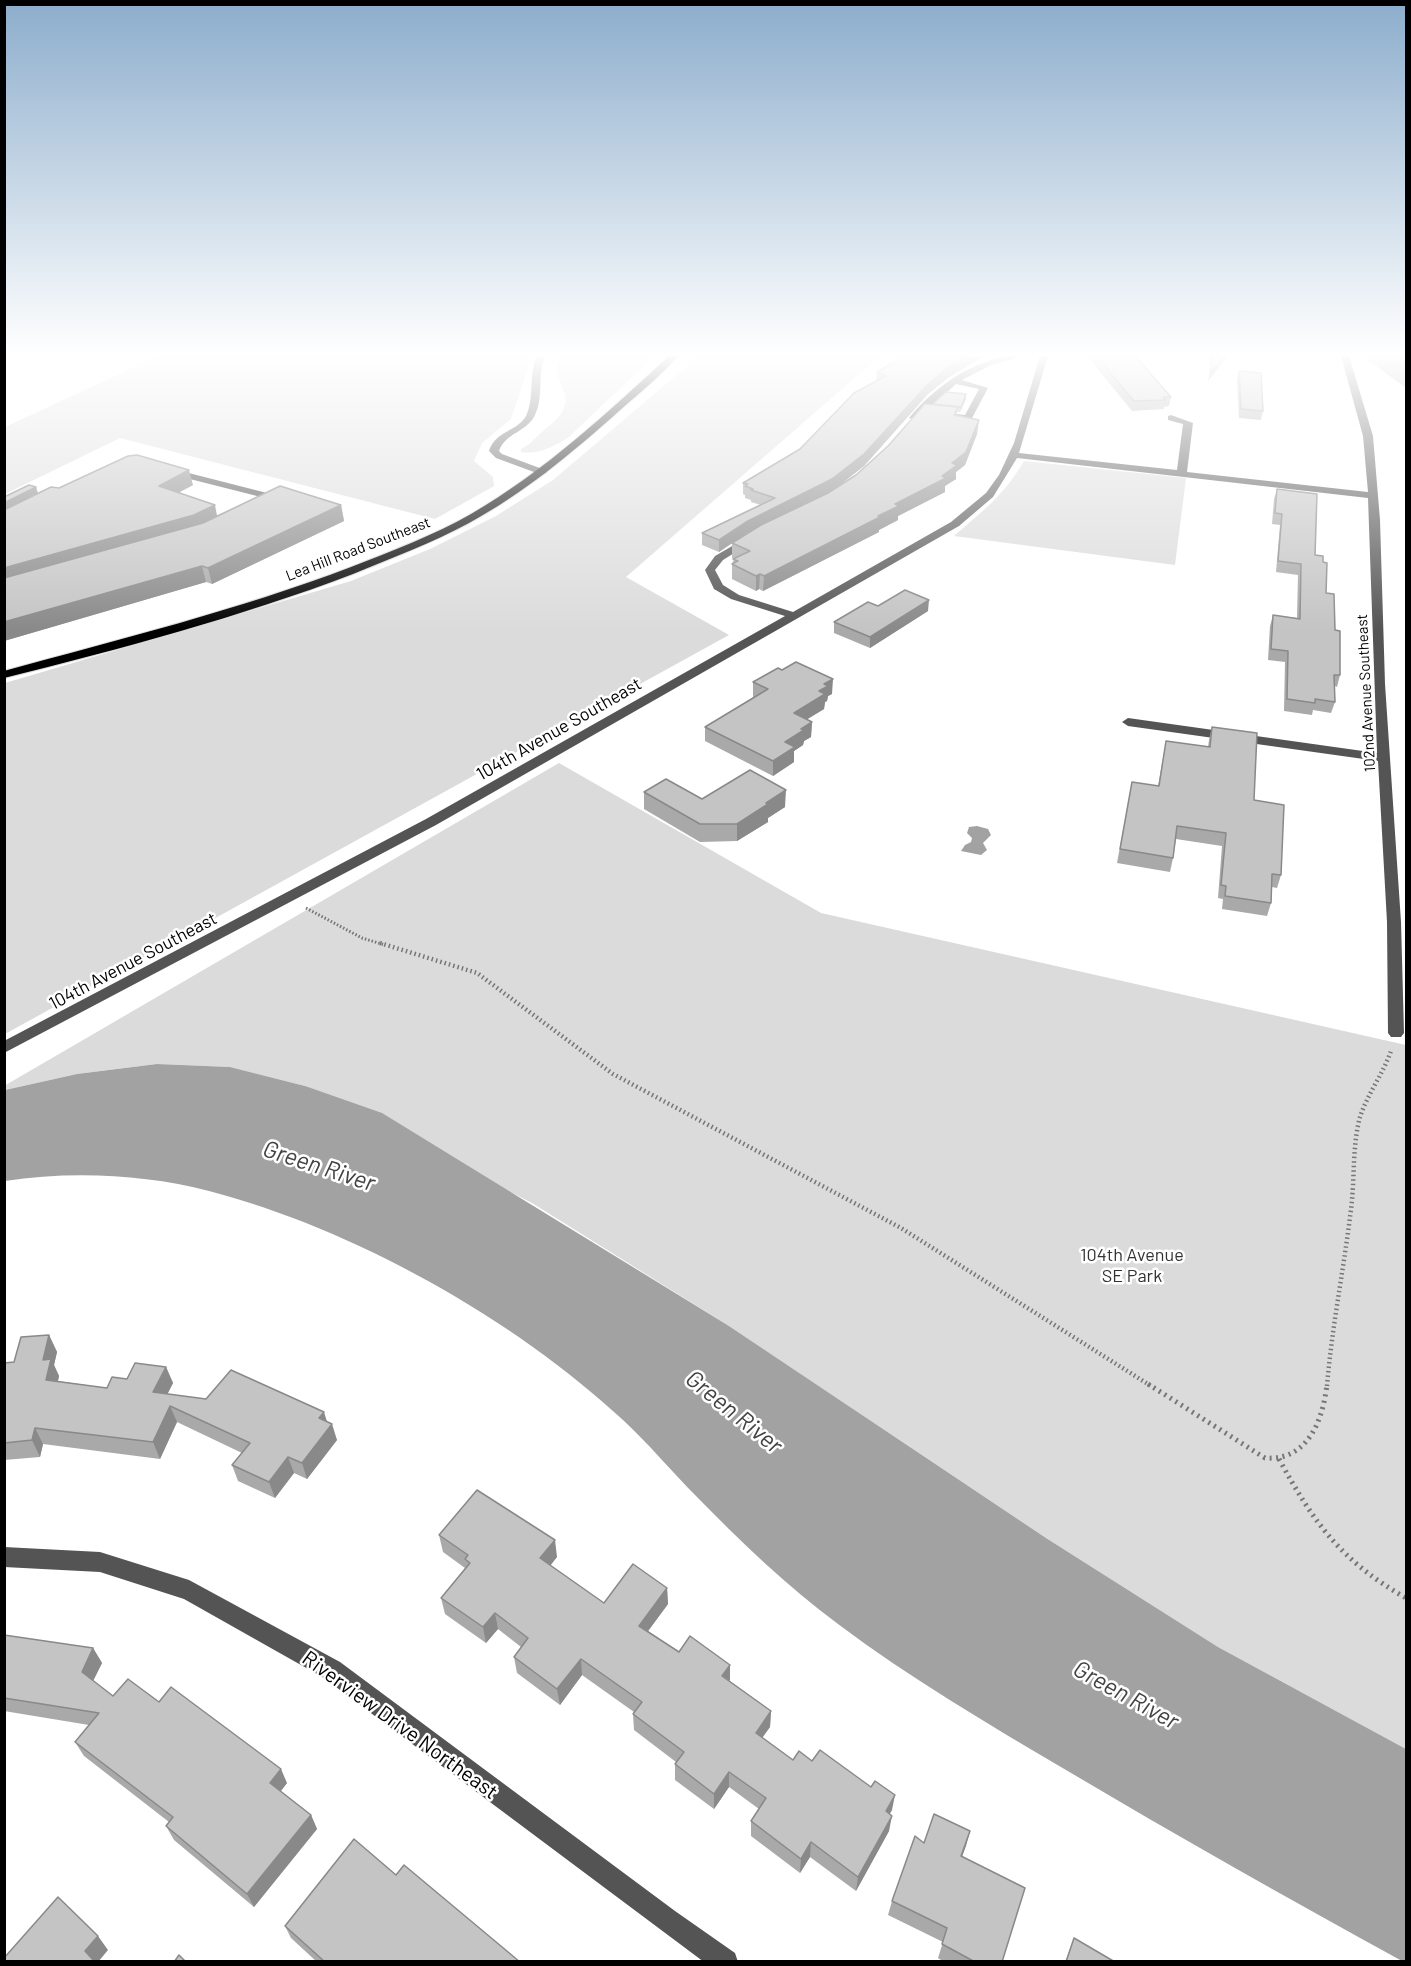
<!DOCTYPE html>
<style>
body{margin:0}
#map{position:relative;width:1411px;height:1966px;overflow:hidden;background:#fff;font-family:Barlow,sans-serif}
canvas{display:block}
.frame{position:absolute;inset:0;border:6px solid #000;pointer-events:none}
</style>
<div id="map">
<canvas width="1411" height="1966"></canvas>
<div class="frame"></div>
</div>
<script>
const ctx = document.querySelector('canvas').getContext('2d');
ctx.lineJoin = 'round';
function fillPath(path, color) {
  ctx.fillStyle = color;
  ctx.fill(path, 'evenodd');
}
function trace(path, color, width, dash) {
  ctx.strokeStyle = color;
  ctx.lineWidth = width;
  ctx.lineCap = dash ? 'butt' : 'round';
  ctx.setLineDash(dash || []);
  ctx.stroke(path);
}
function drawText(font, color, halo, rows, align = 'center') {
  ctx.font = font + ' Barlow,sans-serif';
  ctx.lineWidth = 5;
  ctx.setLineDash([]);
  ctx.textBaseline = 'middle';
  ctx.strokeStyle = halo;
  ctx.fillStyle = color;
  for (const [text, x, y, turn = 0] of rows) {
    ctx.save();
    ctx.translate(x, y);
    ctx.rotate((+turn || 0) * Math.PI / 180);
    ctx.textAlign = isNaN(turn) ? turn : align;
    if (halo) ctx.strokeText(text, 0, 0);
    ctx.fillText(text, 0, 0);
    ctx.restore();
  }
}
const green = new Path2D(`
 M158,356H532L511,419L482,443L474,461L493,477L494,486L435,519L120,438L5,494V427Z
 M562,356H654L569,437C555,446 538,455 521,452V449C530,445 536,437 543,431C593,394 542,384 562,356Z
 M699,356H892L873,362L626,577L729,635L5,1034V683L351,581L430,549L496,516L553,480Z
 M1024,461L1186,478L1175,565L954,536C984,510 1004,495 1024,461Z
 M559,763L821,913L1406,1045V1749L1218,1647L1046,1538L729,1326L532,1203L305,1086L230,1067L157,1064L77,1074L5,1090L4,1086Z`);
const water = new Path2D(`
 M1367,356H1406V388L1368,360Z
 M977,826L988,829L991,835L983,843L987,850L981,855L961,851L965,845L971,842L972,838L967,833L969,827Z
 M157,1064L230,1067L305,1086L382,1113L729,1326L1046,1538L1218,1647L1406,1749V1961H1402C1289,1899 1177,1836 1066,1770C988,1724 910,1678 838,1624C787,1586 741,1542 697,1497C672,1472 649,1444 623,1420C513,1318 354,1229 209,1191C144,1174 70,1171 5,1181V1090L77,1074Z`);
const pathFar2 = new Path2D(`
 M306,908L362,938L385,945`);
const pathFar1 = new Path2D(`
 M380,943L477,973L613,1074L901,1228L1151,1386
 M1327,1386C1332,1326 1344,1268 1351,1209C1355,1179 1352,1146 1360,1117C1367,1095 1383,1074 1391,1051`);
const path = new Path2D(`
 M1148,1384L1265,1458C1308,1461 1323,1420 1327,1384
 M1279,1459C1314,1523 1341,1561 1406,1598`);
const minor = new Path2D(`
 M537,356H545C537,375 544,397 535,415C527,432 505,433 499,451L502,454L545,470L547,472L542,475L496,458L489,451C496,430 517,432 526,416C535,397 528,375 537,356Z
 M1006,356H1023L991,365L962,380L988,388L971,420L949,419L944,416L949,413L965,415L979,389L956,384L917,420L909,418C934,388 967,364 1006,356Z
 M1040,356H1048L1019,453L1177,470L1183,424L1168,420V416L1171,415L1193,423L1187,472L1368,492L1363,436L1341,356H1349L1373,436L1380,520L1385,684L1401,922L1404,1033L1401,1037H1391L1388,1033L1387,922L1378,761L1128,726L1122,722L1128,718L1377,753L1368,498L1017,458L993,497L959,526L436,825L4,1053V1041L426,819L785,616L731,599L714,589L705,570L715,556L746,538L755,540L723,560L715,570L723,585L739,595L793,612L951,522L986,493L999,475L1014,443Z
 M173,469L271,494L279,501L274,504L265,498L170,474V470Z
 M4,1547L100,1552L189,1580L340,1662L675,1911L735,1953L738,1962H704L324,1678L184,1599L100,1572L4,1567Z`);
const major = new Path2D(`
 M669,356H678C661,376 638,394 618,412C572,453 524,493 469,523C432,543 392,558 353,574C240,617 121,649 4,678V671C121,639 238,610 351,567C392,551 434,535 471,514C545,471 607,413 669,356Z`);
const wall = new Path2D(`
 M1087,356H1135L1171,397L1169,406L1164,407V409L1132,411Z
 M1239,371L1263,411L1261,420L1239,418L1237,379Z
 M877,372L949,377L928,394L864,466L835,489L856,475L933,405V404L966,394V399L960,412H957V415L977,434L965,465L956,472V479L945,486V492L898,516V520L879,530V532L763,591L759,589L756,591L732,579V564L734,559L732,558V543L753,530L747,533L719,552L702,545V533L761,505L751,502V500L745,498V495L743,494V483L800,449L876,382Z
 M193,485L179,492L217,516L341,505L344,521L212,584L206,582L4,641V497L36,487L38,494L59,488Z
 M1277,489L1315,555L1323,562L1326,593L1335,630L1340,675L1337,687L1335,686V702L1331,713L1313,710L1312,715L1284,711L1285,662L1268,660L1270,626L1273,615L1297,618L1298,575L1276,572L1280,525L1272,524L1274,499Z
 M878,606L928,611L870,648L834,633V622Z
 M753,682L832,694L828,696L827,701L825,702L824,709L807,719L812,722L811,737L804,741L803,745L794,751V762L773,776L705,741V727L754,697H753Z
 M1212,727L1254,800L1281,875L1277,888L1272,887L1271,903L1267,916L1222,909L1223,899L1218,898L1222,846L1176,839L1173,858L1170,872L1117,863L1132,782L1158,786L1166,741L1208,747L1209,740Z
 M644,792L702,799L785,807L768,818V822L737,841L700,842L644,809Z
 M49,1335L57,1352L54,1365L59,1376L58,1381L107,1388L127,1379L166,1367L173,1383L167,1394L327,1421L337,1440L307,1479L294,1473L275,1498L238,1481L232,1465L242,1453L177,1422L160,1459L43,1444L40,1457L4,1460V1363L14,1362Z
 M439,1535L557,1557L550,1565L604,1603L667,1588L668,1604L648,1631L679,1652L730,1681L771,1711L770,1727L762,1737L793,1760L812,1761L892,1810L889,1814V1831L856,1891L810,1857L800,1873L751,1836V1821L759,1809L729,1787L714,1809L675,1780V1764L676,1762L634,1730L633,1714L634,1712L582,1675L560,1705L517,1673L514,1657L521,1647L498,1629L486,1643L445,1614L441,1598L465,1568L443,1552Z
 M4,1635L93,1648L102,1663L93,1681L113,1696L159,1702L287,1783L281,1791L311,1815L317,1829L254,1907L174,1840L166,1826L169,1822L84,1756L75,1742L89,1725L4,1711Z
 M970,1831L962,1857L1002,1962H944L938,1958L943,1942L888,1915L892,1901L924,1843Z
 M396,1875L520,1962H317L291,1938L285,1926Z
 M1074,1938L1115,1962H1065Z`);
const shadedWall = new Path2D(`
 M968,356H985L949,377L928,394L864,466L832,491L747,533L719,552V540L929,383L950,366Z
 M1224,356H1228L1208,381L1210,373Z
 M966,394V399L960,412L961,407Z
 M979,420L977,434L965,465L956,472V479L945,486V492L898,516V520L879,530V532L763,591L764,576L878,516L895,504L942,476L952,463Z
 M189,470L193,485L163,501L159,486Z
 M36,487L39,497L4,515V503Z
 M215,505L218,521L4,586V568Z
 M341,505L344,521L212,584L208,568Z
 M202,566L206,582L4,641V622Z
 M760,574L759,589L756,591V576Z
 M929,600L928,611L870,648V637Z
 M833,679L832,694L828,696L827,701L825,702L824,709L793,728L794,713L819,691L824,684Z
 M812,722L811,737L804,741L803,745L794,751V762L773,776V761L785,742L801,729Z
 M786,790L785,807L768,818V822L737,841V824L766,803Z
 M49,1335L57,1352L54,1365L59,1376L54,1397L46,1380L43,1360Z
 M166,1367L173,1383L160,1409L153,1392Z
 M170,1406L177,1422L160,1459L153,1442Z
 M324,1412L329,1428L332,1424L337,1440L307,1479L302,1463L319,1418Z
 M35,1428L43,1444L40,1457L32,1440Z
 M288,1457L294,1473L275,1498L269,1482Z
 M555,1540L557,1557L543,1575L540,1558Z
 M667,1588L668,1604L640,1642L639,1626Z
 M495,1613L498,1629L486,1643L483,1627Z
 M93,1648L102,1663L90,1687L82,1672Z
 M581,1659L582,1675L560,1705L557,1689Z
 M730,1665V1681L722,1676Z
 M771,1711L770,1727L755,1748L756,1733Z
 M281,1769L287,1783L276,1797L270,1783Z
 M729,1772V1787L714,1809V1794Z
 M895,1795L892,1810L883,1826L886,1811Z
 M311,1815L317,1829L254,1907L247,1894Z
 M892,1816L889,1831L856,1891L858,1877Z
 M970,1831L966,1846L957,1870L961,1856Z
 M811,1842L810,1857L800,1873L801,1859Z
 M98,1936L108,1950L98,1962H93L85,1951Z`);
const building = new Path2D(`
 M904,356H968L950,366L929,383L864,454L832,479L748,521L719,540L702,533L775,498L751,490L753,489L745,486L748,484L743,483L800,449L854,393L886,376L877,372Z
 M1096,356H1135L1171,397H1163L1165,400L1134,401Z
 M1212,356H1224L1210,373Z
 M1239,371L1261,373L1263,411L1241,409Z
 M946,392L966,394L961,407L933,404Z
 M925,404L958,407L954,415L979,420L966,452L952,463L957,465L942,476L946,478L895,504L899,506L878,516L880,517L764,576L760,574L756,576L732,564L738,561L733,559L750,551L732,543L761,525L828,493L856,475L888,446Z
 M137,455L189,470L159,486L215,505L194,515L4,568V510L51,487L59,488L128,456Z
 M29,485L36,487L4,503V497Z
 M280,486L341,505L208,568L202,566L4,622V578L203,523Z
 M1277,489L1317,494L1315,555L1323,556V562L1327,563L1326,593L1334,594L1335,630L1340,631V675H1334L1335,702L1315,699V703L1287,699L1288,651L1271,649L1273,615L1300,619L1301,564L1278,561L1282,514L1275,513Z
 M905,590L929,600L870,637L834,622L868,602L878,606Z
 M796,662L833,679L824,684L828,686L819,691L825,694L794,713L812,722L801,729L804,730L785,742L795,747L773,761L705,727L768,689L753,682L778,668L782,670Z
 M1212,727L1257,733L1254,800L1284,805L1281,875L1272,874L1271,903L1225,896L1226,886L1221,885L1226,833L1177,826L1173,858L1120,849L1132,782L1159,786L1166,741L1210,747Z
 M750,770L786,790L766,803L768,804L737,824H700L644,792L666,779L702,799Z
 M49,1335L43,1360L51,1359L46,1380L107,1388L112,1377L127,1379L135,1363L166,1367L153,1392L206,1399L231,1370L324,1412L319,1418L332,1424L302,1463L288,1457L269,1482L232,1465L250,1443L170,1406L153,1442L35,1428L32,1440L4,1443V1363L14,1362L21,1337Z
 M477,1490L555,1540L540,1558L604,1603L633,1564L667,1588L639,1626L679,1652L690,1636L730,1665L722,1676L771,1711L756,1733L793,1760L799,1751L812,1761L820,1750L871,1787L875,1781L895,1795L886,1811L892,1816L858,1877L811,1842L801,1859L751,1821L766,1798L729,1772L714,1794L675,1764L684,1752L633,1714L642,1702L581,1659L557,1689L514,1657L528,1638L495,1613L483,1627L441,1598L470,1563L465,1559L468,1555L439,1535Z
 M4,1635L93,1648L82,1672L113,1696L128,1679L159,1702L171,1687L281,1769L270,1783L311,1815L247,1894L166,1826L173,1817L75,1742L99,1713L4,1698Z
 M934,1814L970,1831L961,1856L1025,1888L1002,1962H975L942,1944L947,1928L892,1901L915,1836L924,1843Z
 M354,1839L396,1875L404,1865L520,1962H325L285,1926Z
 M58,1897L98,1936L85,1951L95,1962H4V1958Z
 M1074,1938L1115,1962H1066Z
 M179,1955L186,1962H174Z`);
const farStreetnames = [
 ["Lea Hill Road Southeast",358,549,-21],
 ["102nd Avenue Southeast",1366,693,-93]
];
const streetNames = [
 ["104th Avenue Southeast",559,729,-30],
 ["104th Avenue Southeast",133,961,-28]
];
const parkNames = [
 ["104th Avenue",1132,1255],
 ["SE Park",1132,1276]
];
const nearStreetnames = [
 ["Riverview Drive Northeast",400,1725,36]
];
const nearWaternames = [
 ["Green River",319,1166,18],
 ["Green River",734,1412,39],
 ["Green River",1126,1695,29]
];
fillPath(green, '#dbdbdb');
fillPath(water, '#a2a2a2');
trace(major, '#dbdbdb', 2);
trace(pathFar2, '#767676', 3, [1.5, 2]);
trace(pathFar1, '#767676', 4.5, [1.5, 3]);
trace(path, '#767676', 5, [2, 4.5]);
fillPath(minor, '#545454');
fillPath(major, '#000');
fillPath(wall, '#a9a9a9');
fillPath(shadedWall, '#898989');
fillPath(building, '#c4c4c4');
trace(building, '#898989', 1.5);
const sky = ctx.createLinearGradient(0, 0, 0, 631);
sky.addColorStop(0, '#8cadcc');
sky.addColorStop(0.56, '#fff');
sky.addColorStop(1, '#ffffff00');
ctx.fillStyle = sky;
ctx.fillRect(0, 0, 1411, 631);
drawText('15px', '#000', '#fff', farStreetnames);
drawText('18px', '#000', '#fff', streetNames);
drawText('18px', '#323232', '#fff', parkNames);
drawText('21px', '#000', '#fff', nearStreetnames);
drawText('italic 24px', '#434343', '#fff', nearWaternames);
</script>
